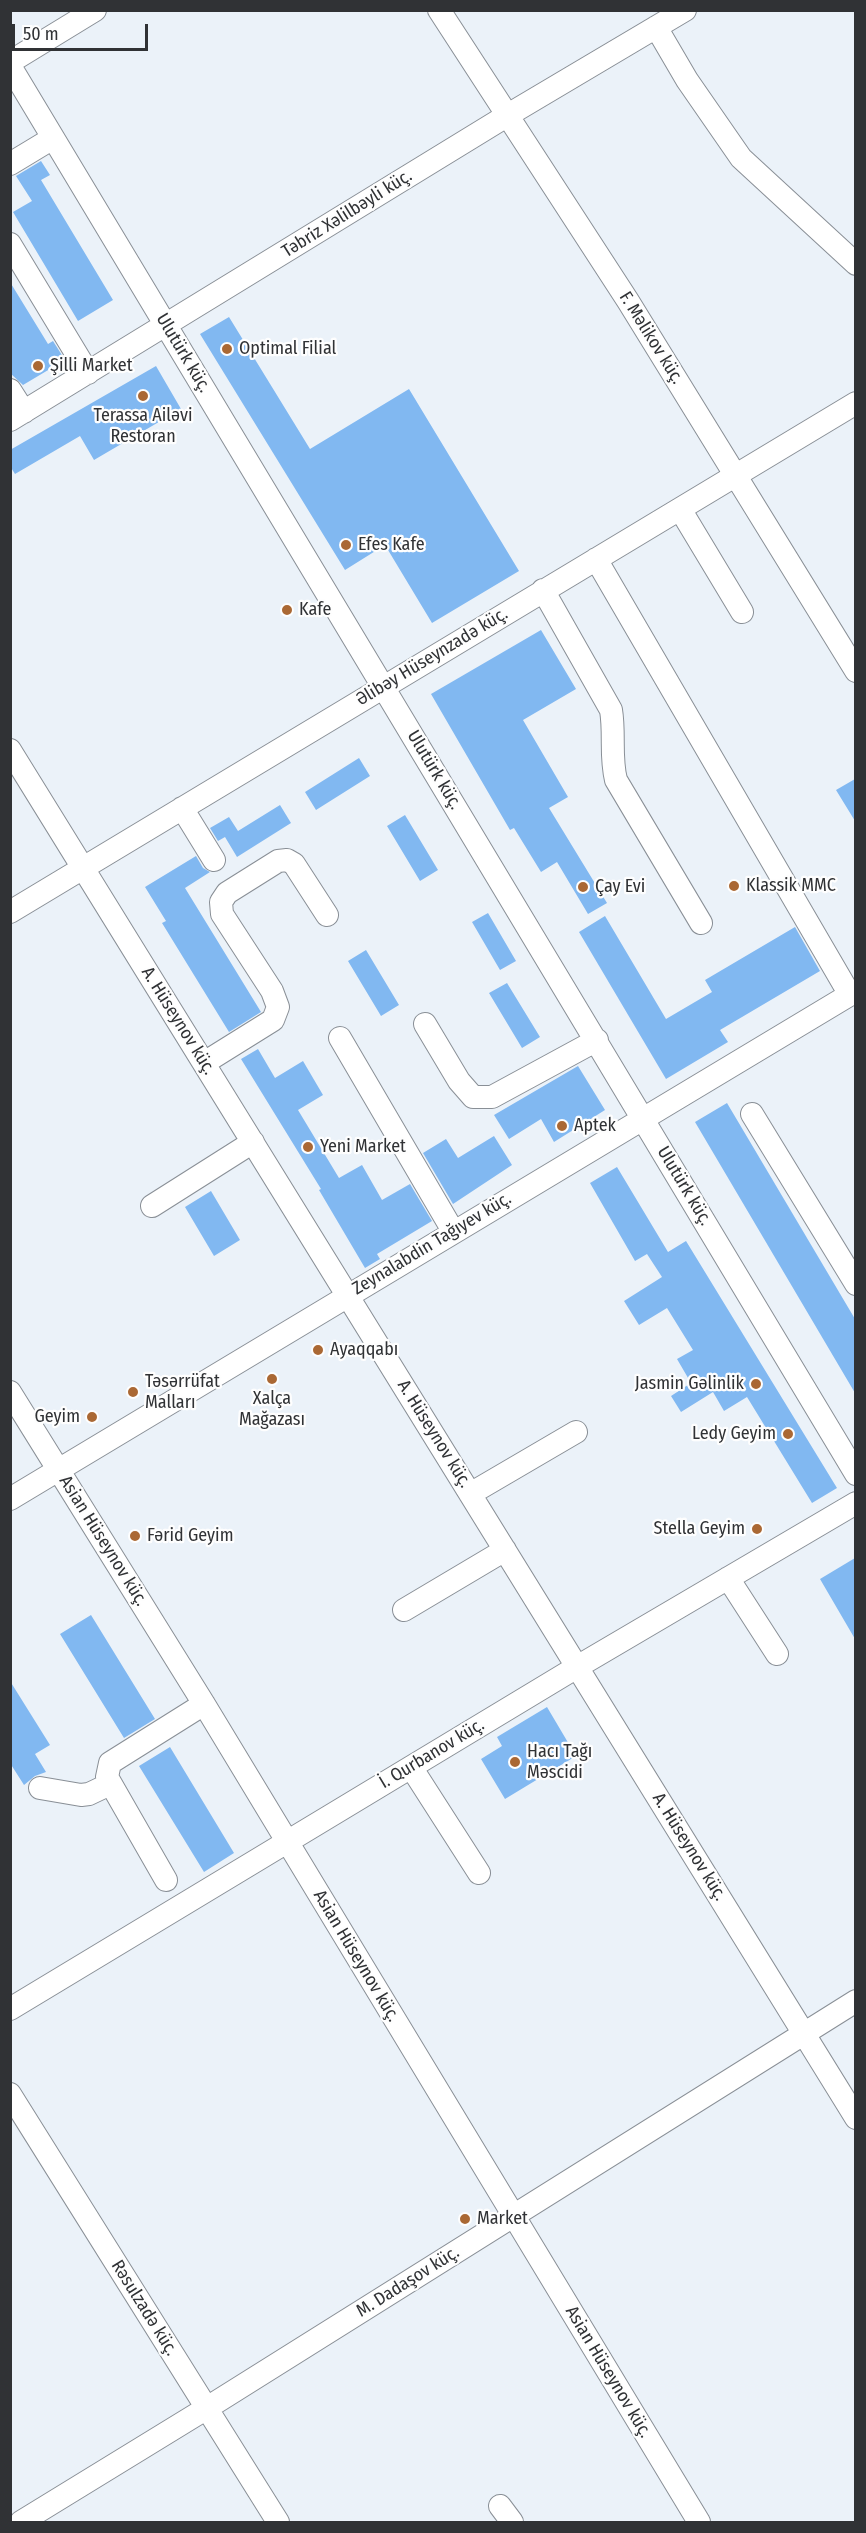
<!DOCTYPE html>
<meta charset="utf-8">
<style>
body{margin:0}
#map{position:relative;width:866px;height:2533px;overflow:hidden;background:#ebf2f9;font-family:"Fira Sans Condensed",sans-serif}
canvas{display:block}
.frame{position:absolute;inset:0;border:12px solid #303235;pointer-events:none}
.scale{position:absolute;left:12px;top:24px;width:136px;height:27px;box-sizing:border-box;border:3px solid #303235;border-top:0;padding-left:8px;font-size:18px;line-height:21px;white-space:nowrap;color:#303235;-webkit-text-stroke:4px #fefefe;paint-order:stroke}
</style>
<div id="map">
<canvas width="866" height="2533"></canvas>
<div class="frame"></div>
<div class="scale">50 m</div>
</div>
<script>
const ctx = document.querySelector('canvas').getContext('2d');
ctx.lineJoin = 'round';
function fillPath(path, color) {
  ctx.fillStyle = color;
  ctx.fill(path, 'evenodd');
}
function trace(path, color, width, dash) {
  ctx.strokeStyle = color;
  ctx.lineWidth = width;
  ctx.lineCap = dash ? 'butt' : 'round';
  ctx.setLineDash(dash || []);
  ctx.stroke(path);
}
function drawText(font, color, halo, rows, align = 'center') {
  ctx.font = font + ' "Fira Sans Condensed",sans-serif';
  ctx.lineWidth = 4.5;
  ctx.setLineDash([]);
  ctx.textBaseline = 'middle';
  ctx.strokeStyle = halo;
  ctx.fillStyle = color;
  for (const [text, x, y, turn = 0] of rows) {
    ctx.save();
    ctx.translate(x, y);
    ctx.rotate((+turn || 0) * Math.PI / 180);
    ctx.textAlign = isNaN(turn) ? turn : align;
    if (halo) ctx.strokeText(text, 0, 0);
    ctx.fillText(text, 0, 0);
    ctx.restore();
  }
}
const building = new Path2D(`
 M41,161L50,175L41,180L113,300L78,321L13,212L32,201L16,176Z
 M10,282L48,344L53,341L65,360L23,385L10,373Z
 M229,317L310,449L409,389L519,571L432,623L385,545L345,570L200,334Z
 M156,366L181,409L94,460L80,436L15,474L10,466V450Z
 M541,630L576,689L523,720L568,797L549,808L607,903L588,914L557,862L541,872L514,828L510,830L431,694Z
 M359,758L370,776L316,810L305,792Z
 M855,779V821L836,790Z
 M280,805L291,823L237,857L225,837L218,841L210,828L229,817L238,831Z
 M405,815L438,870L420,881L387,826Z
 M196,856L203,868L210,872L185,888L261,1012L229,1032L162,923L166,921L145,887Z
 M488,913L516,961L500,970L472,922Z
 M605,916L666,1019L712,992L705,980L795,927L820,971L720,1030L728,1042L666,1079L579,932Z
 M366,950L399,1005L381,1016L348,961Z
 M507,983L540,1037L522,1048L489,993Z
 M258,1049L275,1078L303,1061L323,1095L298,1110L339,1178L362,1165L382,1200L410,1184L432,1221L377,1254L380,1259L365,1268L319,1190L321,1189L241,1059Z
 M578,1066L605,1110L554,1142L541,1119L509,1139L494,1115Z
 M727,1103L855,1319V1393L695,1122Z
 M494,1136L512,1165L453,1204L423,1153L446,1139L458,1158Z
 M617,1167L668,1252L686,1241L837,1488L812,1503L747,1397L724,1411L713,1392L681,1412L671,1396L691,1383L677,1359L693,1350L667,1308L639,1325L624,1301L662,1277L647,1254L635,1261L590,1183Z
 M211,1191L240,1240L214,1256L185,1207Z
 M855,1558V1639L820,1579Z
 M91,1615L155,1719L124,1738L60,1634Z
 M10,1681L50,1745L35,1754L46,1772L35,1776L24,1785L10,1763Z
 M547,1707L576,1756L505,1799L481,1759L502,1746L497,1737Z
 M170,1747L234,1853L204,1872L139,1766Z`);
const minor = new Path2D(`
 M439,10L628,301L856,671
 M656,27L687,80L741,158L856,264
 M10,62L95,10
 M10,66L856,1474
 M10,164L53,138
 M10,244L88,373
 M10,390L24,412
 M10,420L508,115L685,10
 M680,509L742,612
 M596,559L850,995
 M543,590L611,710C615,734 610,756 616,780L701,923
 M10,750L856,2118
 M182,808L214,860
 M10,912L856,403
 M425,1024L459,1081L473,1097H492L597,1040
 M340,1038L453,1231
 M204,1063L273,1020L278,1007L272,991L222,914L221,902L227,893L278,861L287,860L294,864L327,915
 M752,1114L856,1284
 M152,1206L253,1142
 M10,1392L204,1704L699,2522
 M470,1494L576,1432
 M10,1499L856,991
 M728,1578L777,1654
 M404,1610L505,1550
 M411,1767L479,1873
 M40,1788L81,1795L89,1794L110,1784
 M166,1880L107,1777L110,1763L204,1704
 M10,2009L577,1667L856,1503
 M10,2094L278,2522
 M500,2506L512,2522
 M21,2522L207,2408L856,2001`);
const markers = [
 [227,349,6,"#aa6834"],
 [38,366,6,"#aa6834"],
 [143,396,6,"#aa6834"],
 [346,545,6,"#aa6834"],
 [287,610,6,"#aa6834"],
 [734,886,6,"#aa6834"],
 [583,887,6,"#aa6834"],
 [562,1126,6,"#aa6834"],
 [308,1147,6,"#aa6834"],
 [318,1350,6,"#aa6834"],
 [272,1379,6,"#aa6834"],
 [756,1384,6,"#aa6834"],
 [133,1392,6,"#aa6834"],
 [92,1417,6,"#aa6834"],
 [788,1434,6,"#aa6834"],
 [757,1529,6,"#aa6834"],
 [135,1536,6,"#aa6834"],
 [515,1762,6,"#aa6834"],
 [465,2219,6,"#aa6834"]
];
const streetNames = [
 ["Təbriz Xəlilbəyli küç.",347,214,-32],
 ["F. Məlikov küç.",651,338,58],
 ["Ulutürk küç.",183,353,59],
 ["Əlibəy Hüseynzadə küç.",432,657,-31],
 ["Ulutürk küç.",434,770,59],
 ["A. Hüseynov küç.",178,1021,58],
 ["Ulutürk küç.",684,1186,59],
 ["Zeynalabdin Tağıyev küç.",432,1244,-31],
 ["A. Hüseynov küç.",434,1434,58],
 ["Asian Hüseynov küç.",103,1541,58],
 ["İ. Qurbanov küç.",432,1754,-31],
 ["A. Hüseynov küç.",689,1847,58],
 ["Asian Hüseynov küç.",356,1956,59],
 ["M. Dadaşov küç.",408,2282,-32],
 ["Rəsulzadə küç.",144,2308,58],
 ["Asian Hüseynov küç.",608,2372,59]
];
const poiNames = [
 ["Optimal Filial",239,349],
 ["Şilli Market",50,366],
 ["Terassa Ailəvi",143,416,"center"],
 ["Restoran",143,437,"center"],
 ["Efes Kafe",358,545],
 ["Kafe",299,610],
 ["Klassik MMC",746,886],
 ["Çay Evi",595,887],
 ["Aptek",574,1126],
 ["Yeni Market",320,1147],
 ["Ayaqqabı",330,1350],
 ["Təsərrüfat",145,1382],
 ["Malları",145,1403],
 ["Jasmin Gəlinlik",744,1384,"right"],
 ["Xalça",272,1399,"center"],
 ["Mağazası",272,1420,"center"],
 ["Geyim",80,1417,"right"],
 ["Ledy Geyim",776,1434,"right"],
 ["Stella Geyim",745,1529,"right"],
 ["Fərid Geyim",147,1536],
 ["Hacı Tağı",527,1752],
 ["Məscidi",527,1773],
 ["Market",477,2219]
];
fillPath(building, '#81b8f1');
trace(minor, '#898f96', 24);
trace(minor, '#fff', 22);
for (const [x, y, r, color] of markers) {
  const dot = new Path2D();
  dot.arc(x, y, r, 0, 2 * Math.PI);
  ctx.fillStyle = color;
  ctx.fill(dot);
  trace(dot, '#fefefe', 2);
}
drawText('18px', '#303235', '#fefefe', streetNames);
drawText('18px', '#303235', '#fefefe', poiNames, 'left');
</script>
